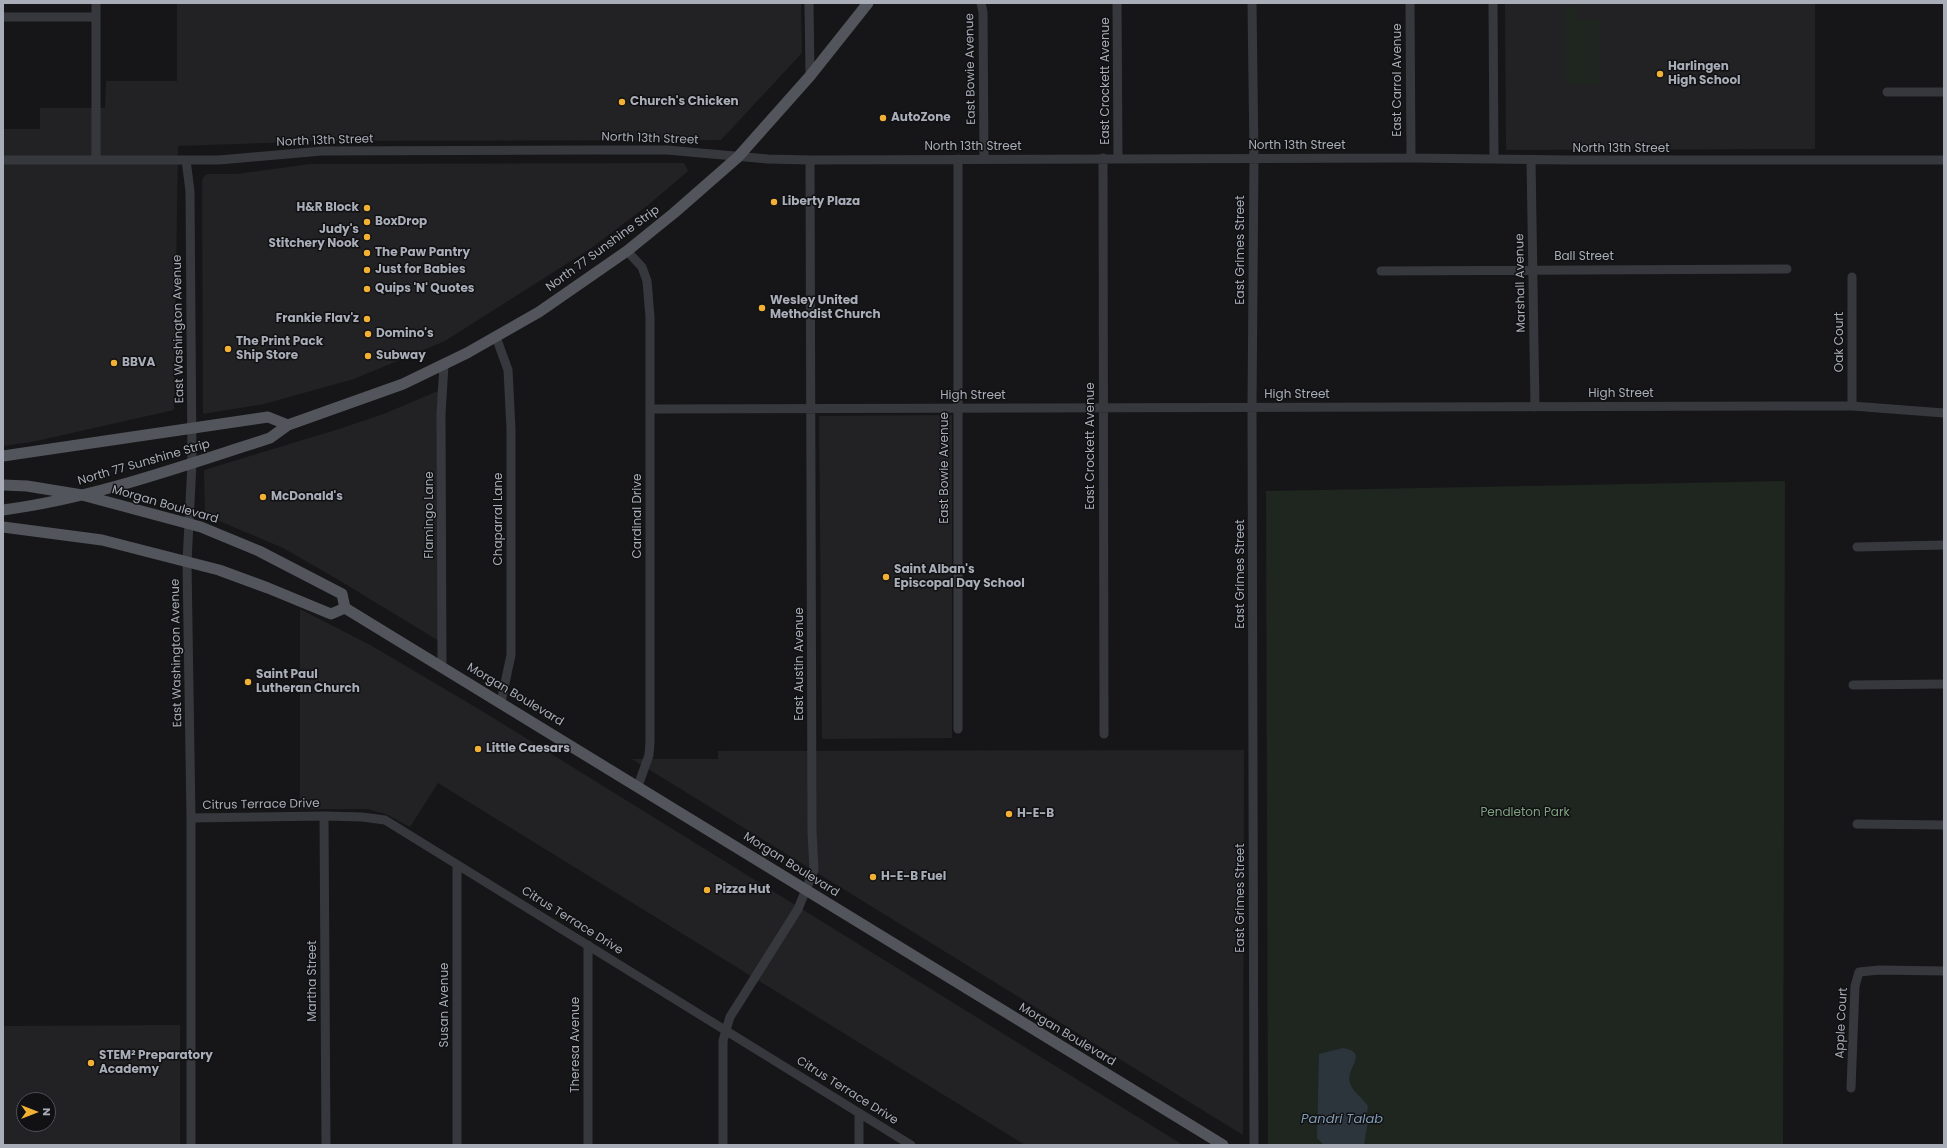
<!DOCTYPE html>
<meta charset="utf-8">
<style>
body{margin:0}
#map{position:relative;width:1947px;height:1148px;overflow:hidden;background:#161618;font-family:Poppins,sans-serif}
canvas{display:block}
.frame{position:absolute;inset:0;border:4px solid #a8adb8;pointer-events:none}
.north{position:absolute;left:16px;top:1092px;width:40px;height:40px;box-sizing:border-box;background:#111113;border:1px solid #4d4f55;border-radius:50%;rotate:90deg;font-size:11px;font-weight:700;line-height:16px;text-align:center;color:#a8adb8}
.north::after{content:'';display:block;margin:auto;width:14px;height:18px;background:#f2b134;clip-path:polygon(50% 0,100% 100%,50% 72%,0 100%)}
</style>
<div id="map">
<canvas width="1947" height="1148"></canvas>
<div class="frame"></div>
<div class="north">N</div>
</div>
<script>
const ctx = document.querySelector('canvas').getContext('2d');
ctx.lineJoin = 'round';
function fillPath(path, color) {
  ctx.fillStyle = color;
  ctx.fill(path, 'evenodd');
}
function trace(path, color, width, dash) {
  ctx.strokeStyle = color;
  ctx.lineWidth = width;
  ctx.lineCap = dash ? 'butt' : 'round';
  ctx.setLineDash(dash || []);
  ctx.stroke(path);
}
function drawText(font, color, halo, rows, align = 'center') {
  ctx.font = font + ' Poppins,sans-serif';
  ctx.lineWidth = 3;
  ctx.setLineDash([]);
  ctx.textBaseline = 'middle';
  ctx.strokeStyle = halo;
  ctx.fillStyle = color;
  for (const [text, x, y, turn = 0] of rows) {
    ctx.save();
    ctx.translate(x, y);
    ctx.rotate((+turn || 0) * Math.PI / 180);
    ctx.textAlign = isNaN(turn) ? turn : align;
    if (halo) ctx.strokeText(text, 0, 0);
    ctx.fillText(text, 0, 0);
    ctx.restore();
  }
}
const built = new Path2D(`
 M177,3H801L802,53L721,140L322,141L178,146L174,410L32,442L3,446V129H40V108H105L106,81H177Z
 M1505,3H1815V149L1506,150Z
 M684,163L688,171L647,206L590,249L445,341L354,379L264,404L203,414L202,181L204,176L208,174H237L310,164Z
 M438,391L439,641L337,579L283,548L205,515L204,470L339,429L386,413Z
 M952,415V738L822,739L819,416Z
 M300,609L372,646L482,711L1183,1145H1025L438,783L410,827L388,815L368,809H300Z
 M1244,750L1243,1135L632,759H718V751Z
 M180,1025V1145H3V1026ZM24,1100H48V1124H24Z`);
const green = new Path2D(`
 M1566,7H1577V20H1599V85L1566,84Z
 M1785,481L1783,1145H1268L1266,491Z`);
const water = new Path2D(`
 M1343,1048C1370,1053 1345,1068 1350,1083C1353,1093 1363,1098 1368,1106L1367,1112L1368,1121L1364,1145H1324L1317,1138L1319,1054Z`);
const minor = new Path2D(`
 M96,3V160
 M809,3L810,76
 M981,3L983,12L984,159
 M1117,3L1118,159
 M1252,3L1254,158L1252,407L1254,1145
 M1410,3L1411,158
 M1493,3L1494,158
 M3,17H96
 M1887,92H1944
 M1103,158L1104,734
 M3,160H219L322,151L597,150H667L768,159L810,160L1411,158L1571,160H1944
 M186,160L190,191L192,463L187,562L191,818V1145
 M1531,160L1535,407
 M627,251L642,267L647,281L650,317V742L649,755L638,786
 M1381,271L1787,269
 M496,337L508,370L511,429V655L501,702
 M1852,406V277
 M650,409L1790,406H1852L1944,413
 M1857,547L1944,545
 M442,666L441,414L444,365
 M1853,685L1944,684
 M958,729V159
 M324,816L326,1145
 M191,818L324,816L362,817L385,820L911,1145
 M1857,824L1944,825
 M457,866V1145
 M588,945V1145
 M1851,1088L1855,986L1859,972L1879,970L1944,971
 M723,1145V1041L726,1030L730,1017L798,909L814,870L812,831L810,160
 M859,1145V1113`);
const major = new Path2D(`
 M3,456L268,417L288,425
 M3,485L27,486L82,495L201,527L259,551L342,594L345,608L1223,1145
 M3,510C95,498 182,466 270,438L288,425L403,384L467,353L539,312L627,251L674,213L738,157L810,76L868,3
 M3,527L102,540L219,570L268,588L331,614L345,608`);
const markers = [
 [1660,74,4,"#f2b134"],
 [622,102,4,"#f2b134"],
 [883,118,4,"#f2b134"],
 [774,202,4,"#f2b134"],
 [367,208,4,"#f2b134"],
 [367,222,4,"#f2b134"],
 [367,237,4,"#f2b134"],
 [367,253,4,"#f2b134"],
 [367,270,4,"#f2b134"],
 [367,289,4,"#f2b134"],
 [762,308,4,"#f2b134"],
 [367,319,4,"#f2b134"],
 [368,334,4,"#f2b134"],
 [228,349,4,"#f2b134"],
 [368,356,4,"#f2b134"],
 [114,363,4,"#f2b134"],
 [263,497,4,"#f2b134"],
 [886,577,4,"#f2b134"],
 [248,682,4,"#f2b134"],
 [478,749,4,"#f2b134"],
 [1009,814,4,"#f2b134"],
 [873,877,4,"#f2b134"],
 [707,890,4,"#f2b134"],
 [91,1063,4,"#f2b134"]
];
const poiNames = [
 ["Harlingen",1668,67],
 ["High School",1668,81],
 ["Church's Chicken",630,102],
 ["AutoZone",891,118],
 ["Liberty Plaza",782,202],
 ["H&R Block",359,208,"right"],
 ["BoxDrop",375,222],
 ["Judy's",359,230,"right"],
 ["Stitchery Nook",359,244,"right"],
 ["The Paw Pantry",375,253],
 ["Just for Babies",375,270],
 ["Quips 'N' Quotes",375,289],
 ["Wesley United",770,301],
 ["Methodist Church",770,315],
 ["Frankie Flav'z",359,319,"right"],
 ["Domino's",376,334],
 ["The Print Pack",236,342],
 ["Ship Store",236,356],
 ["Subway",376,356],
 ["BBVA",122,363],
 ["McDonald's",271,497],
 ["Saint Alban's",894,570],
 ["Episcopal Day School",894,584],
 ["Saint Paul",256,675],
 ["Lutheran Church",256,689],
 ["Little Caesars",486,749],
 ["H-E-B",1017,814],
 ["H-E-B Fuel",881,877],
 ["Pizza Hut",715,890],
 ["STEM² Preparatory",99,1056],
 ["Academy",99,1070]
];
const streetNames = [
 ["East Bowie Avenue",971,69,-91],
 ["East Carrol Avenue",1398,80,-90],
 ["East Crockett Avenue",1106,81,-90],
 ["North 13th Street",650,139,2],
 ["North 13th Street",325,141,-2],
 ["North 13th Street",1297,146],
 ["North 13th Street",973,147],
 ["North 13th Street",1621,149],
 ["North 77 Sunshine Strip",603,249,-36],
 ["East Grimes Street",1241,250,-90],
 ["Ball Street",1584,257],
 ["Marshall Avenue",1521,283,-91],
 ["East Washington Avenue",179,329,-91],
 ["Oak Court",1840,342,-90],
 ["High Street",1621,394],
 ["High Street",1297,395],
 ["High Street",973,396],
 ["East Crockett Avenue",1091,446,-90],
 ["North 77 Sunshine Strip",144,463,-16],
 ["East Bowie Avenue",945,468,-90],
 ["Morgan Boulevard",165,505,16],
 ["Flamingo Lane",430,515,-90],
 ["Cardinal Drive",638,516,-90],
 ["Chaparral Lane",499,519,-90],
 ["East Grimes Street",1241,574,-90],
 ["East Washington Avenue",177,653,-91],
 ["East Austin Avenue",800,664,-90],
 ["Morgan Boulevard",515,695,31],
 ["Citrus Terrace Drive",261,805,-1],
 ["Morgan Boulevard",791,865,32],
 ["East Grimes Street",1241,898,-90],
 ["Citrus Terrace Drive",572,921,32],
 ["Martha Street",313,981,-90],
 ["Susan Avenue",445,1005,-90],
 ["Apple Court",1842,1023,-87],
 ["Morgan Boulevard",1067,1035,31],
 ["Theresa Avenue",576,1045,-90],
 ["Citrus Terrace Drive",847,1091,32]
];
const parkNames = [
 ["Pendleton Park",1525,813]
];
const waterNames = [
 ["Pandri Talab",1342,1120]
];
fillPath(built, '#222225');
fillPath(green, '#1e261f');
fillPath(water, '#2c353c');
trace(minor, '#37383d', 9);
trace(major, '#53555c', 11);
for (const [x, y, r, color] of markers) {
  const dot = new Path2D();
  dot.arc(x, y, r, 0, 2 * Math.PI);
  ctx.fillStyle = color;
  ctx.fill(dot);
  trace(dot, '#111113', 1.5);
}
drawText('bold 12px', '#a8adb8', '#111113', poiNames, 'left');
drawText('12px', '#a8adb8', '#111113', streetNames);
drawText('12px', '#7fa381', '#111113', parkNames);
drawText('italic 13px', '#7f9bb3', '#111113', waterNames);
</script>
